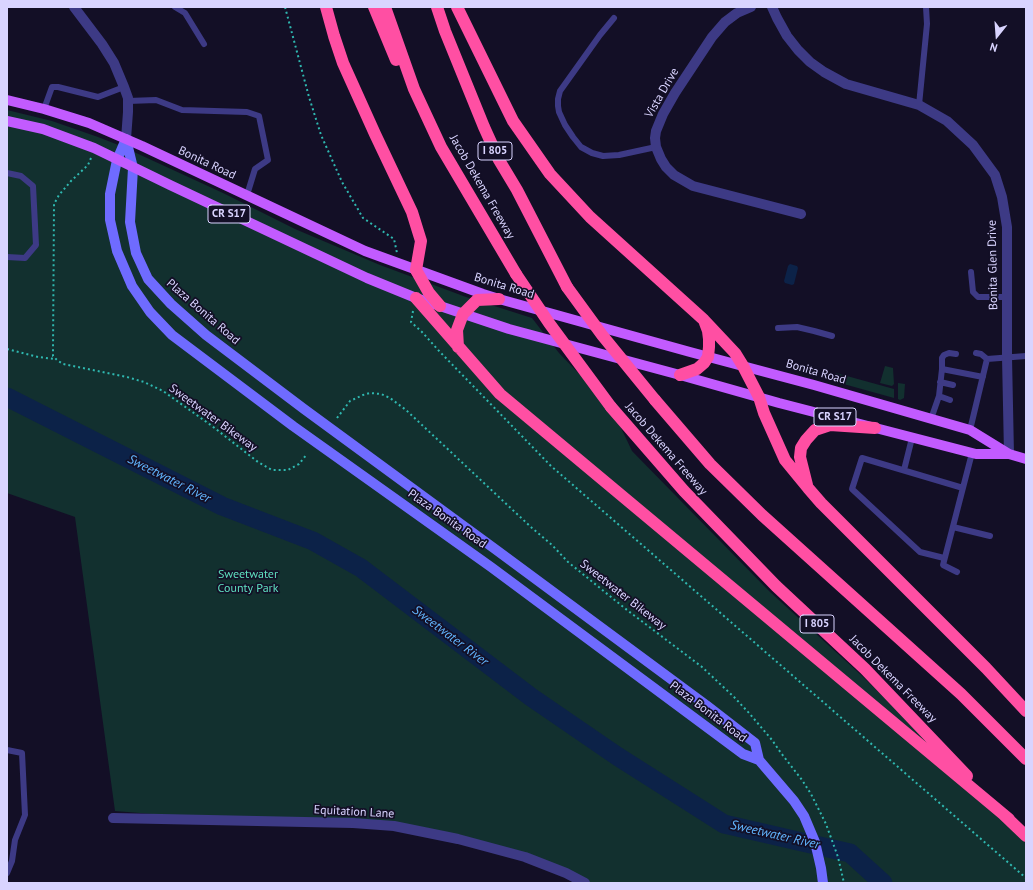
<!DOCTYPE html>
<style>
body{margin:0}
#map{position:relative;width:1033px;height:890px;overflow:hidden;background:#130f26;font-family:"PT Sans",sans-serif}
canvas{display:block}
.frame{position:absolute;inset:0;border:8px solid #d9d4ff;pointer-events:none}
.north{position:absolute;left:977px;top:16px;width:40px;height:40px;-webkit-text-stroke:3px #130f26;paint-order:stroke;rotate:197deg;font-size:11px;font-weight:700;line-height:16px;text-align:center;color:#d9d4ff}
.north::after{content:'';display:block;margin:auto;width:14px;height:18px;background:#d9d4ff;clip-path:polygon(50% 0,100% 100%,50% 72%,0 100%)}
</style>
<div id="map">
<canvas width="1033" height="890"></canvas>
<div class="frame"></div>
<div class="north">N</div>
</div>
<script>
const g = document.querySelector('canvas').getContext('2d');
g.lineJoin = 'round';
function fillPath(path, color) { g.fillStyle = color; g.fill(path, 'evenodd'); }
const shape = rows => new Path2D(rows.map(r => 'M' + r).join(''));
function strokePath(path, color, width, dash) { g.strokeStyle = color; g.lineWidth = width; g.lineCap = dash ? 'butt' : 'round'; g.setLineDash(dash || []); g.stroke(path); }
function drawText(font, color, halo, rows, align = 'center') {
  g.font = font + ' "PT Sans",sans-serif'; g.lineWidth = 3.5; g.setLineDash([]); g.textBaseline = 'middle'; g.strokeStyle = halo; g.fillStyle = color; for (const [text, x, y, turn = 0] of rows) {
    g.save(); g.translate(x, y); g.rotate((+turn || 0) * Math.PI / 180); g.textAlign = isNaN(turn) ? turn : align; if (halo) g.strokeText(text, 0, 0); g.fillText(text, 0, 0); g.restore();
  }
}
const green = shape([
 [7,110,52,121,98,137,121,146,223,193,295,229,380,265,466,297,532,318,559,353,611,407,632,451,769,591,860,674,1026,836,1026,883,585,883,570,875,418,827,165,815,115,811,75,517,7,493],
 [885,366,893,368,894,384,892,386,880,383],
 [836,373,894,389,894,398,840,383,834,379],
 [898,383,905,384,904,398,900,400,898,399]
]);
const water = shape([
 [790,264,797,266,798,268,794,284,792,285,785,283,784,281,788,266]
]);
const river = shape([
 [7,397,222,506,313,541,361,568,531,697,617,756,724,824,850,853,883,883]
]);
const path = shape([
 [285,7,309,97,321,135,342,182,363,218,394,239,397,253],
 [91,158,88,165,71,181,59,195,54,204,53,351,53,356,57,360,63,364,127,377,144,382,163,391,212,426,258,462,272,470,288,470,299,464,307,454],
 [413,311,411,322,422,332,440,352,551,466,1026,878],
 [7,349,38,357,55,359],
 [337,418,350,401,363,395,370,393,381,394,390,398,406,410,532,528,552,545,568,562,627,610,702,667,734,697,749,713,772,740,781,753,802,780,811,794,826,824,838,857,844,883]
]);
const service = shape([
 [175,7,185,13,204,44],
 [614,18,600,35,560,91,558,99,558,106,559,112,565,125,573,137,581,147,592,153,603,156,619,155,656,147],
 [128,101,156,100,182,110,247,112,259,116,268,160,255,169,247,195],
 [919,105,927,24,926,7],
 [44,109,52,87,58,87,98,97,124,87],
 [7,173,21,176,33,186,36,245,25,258,7,257],
 [971,272,973,292,978,297,1007,297],
 [778,328,797,327,814,331,832,336],
 [976,353,981,354,987,359],
 [942,369,942,358,944,355,949,353,956,354],
 [940,382,953,385],
 [939,396,950,400],
 [931,419,939,396,942,369,983,377],
 [970,430,987,359,1026,356],
 [904,470,912,438],
 [953,527,990,536],
 [944,558,920,552,852,489,862,458,963,488],
 [957,572,943,565,972,453],
 [7,750,22,753,25,815,15,840,12,861,7,873]
]);
const minor = shape([
 [74,7,102,44,114,63,124,87,128,98,128,112,126,139],
 [751,7,737,13,725,22,712,37,675,93,663,114,656,131,655,138,656,147,661,159,666,167,674,175,693,186,801,214],
 [772,7,777,18,787,36,798,50,810,62,824,72,846,84,919,105,947,121,973,145,995,175,1002,197,1007,227,1007,357,1009,454],
 [113,818,353,823,394,826,458,839,525,857,566,873,585,883]
]);
const secondary = shape([
 [126,139,133,168,130,222,136,253,148,279,171,304,206,335,304,409,495,549,706,705,755,743,759,760,794,801,804,816,815,842,821,868,823,883],
 [126,139,117,160,110,194,110,220,117,251,132,286,150,312,172,335,293,426,491,567,743,754,759,760]
]);
const primary = shape([
 [7,100,44,109,89,123,142,146,365,251,483,294,499,299,690,352,814,385,970,430,1009,454,1026,459],
 [7,121,43,129,94,148,170,185,367,278,416,298,509,329,680,375,779,403,976,454,1008,454]
]);
const motorway = shape([
 [326,7,334,36,343,63,375,134,412,212,421,241,416,270,429,293,440,306],
 [374,7,396,60],
 [385,7,414,89,441,147,516,274],
 [437,7,445,31,484,127,499,160,517,190,567,287],
 [457,7,513,121,550,174,590,217,704,320,735,353,743,366,759,397,764,413,785,460,808,488,821,503,986,668,1026,711],
 [416,298,500,394,1009,819],
 [458,347,457,330,463,314,477,300,499,299],
 [680,375,697,369,704,363,708,357,709,347,709,339,708,331,705,323],
 [655,400,710,464,762,515,961,694,1026,759],
 [611,407,684,491,776,586,865,669,967,776],
 [807,485,800,457,801,448,806,440,815,430,830,425,875,428],
 [1003,814,1026,836]
]);
const motorwayBridge = shape([
 [516,274,549,323,611,407],
 [567,287,602,335,655,400]
]);
const shields = [
 [495,151,34],
 [229,214,42],
 [835,417,42],
 [817,624,34]
];
const shieldNames = [
 ["I 805",495,151],
 ["CR S17",229,214],
 ["CR S17",835,417],
 ["I 805",817,624]
];
const streetNames = [
 ["Vista Drive",662,93,-60],
 ["Bonita Road",207,163,25],
 ["Jacob Dekema Freeway",482,187,60],
 ["Bonita Glen Drive",993,265,-91],
 ["Bonita Road",504,286,17],
 ["Plaza Bonita Road",203,312,41],
 ["Bonita Road",816,372,16],
 ["Sweetwater Bikeway",213,418,36],
 ["Jacob Dekema Freeway",666,449,49],
 ["Plaza Bonita Road",447,519,35],
 ["Sweetwater Bikeway",623,595,38],
 ["Jacob Dekema Freeway",893,679,45],
 ["Plaza Bonita Road",708,712,37],
 ["Equitation Lane",354,812,3]
];
const parkNames = [
 ["Sweetwater",248,575],
 ["County Park",248,589]
];
const waterNames = [
 ["Sweetwater River",169,479,27],
 ["Sweetwater River",450,636,37],
 ["Sweetwater River",775,835,13]
];
fillPath(green, '#12302f');
fillPath(water, '#0c2248');
strokePath(river, '#0c2248', 19);
strokePath(path, '#2fb8b0', 2, [2, 3]);
strokePath(service, '#3d3a85', 6);
strokePath(minor, '#3d3a85', 10);
strokePath(secondary, '#6f6bff', 10);
strokePath(primary, '#c25bff', 10);
strokePath(motorway, '#ff4fa3', 12);
strokePath(motorwayBridge, '#ff4fa3', 12);
for (const [x, y, w] of shields) { const box = new Path2D(); box.roundRect(x - w / 2, y - 9, w, 18, 3); g.fillStyle = '#130f26'; g.fill(box); strokePath(box, '#d9d4ff', 1); }
drawText('bold 11px', '#d9d4ff', null, shieldNames);
drawText('12px', '#d9d4ff', '#130f26', streetNames);
drawText('12px', '#5fe0c0', '#130f26', parkNames);
drawText('italic 13px', '#62b6ff', '#130f26', waterNames);
</script>
